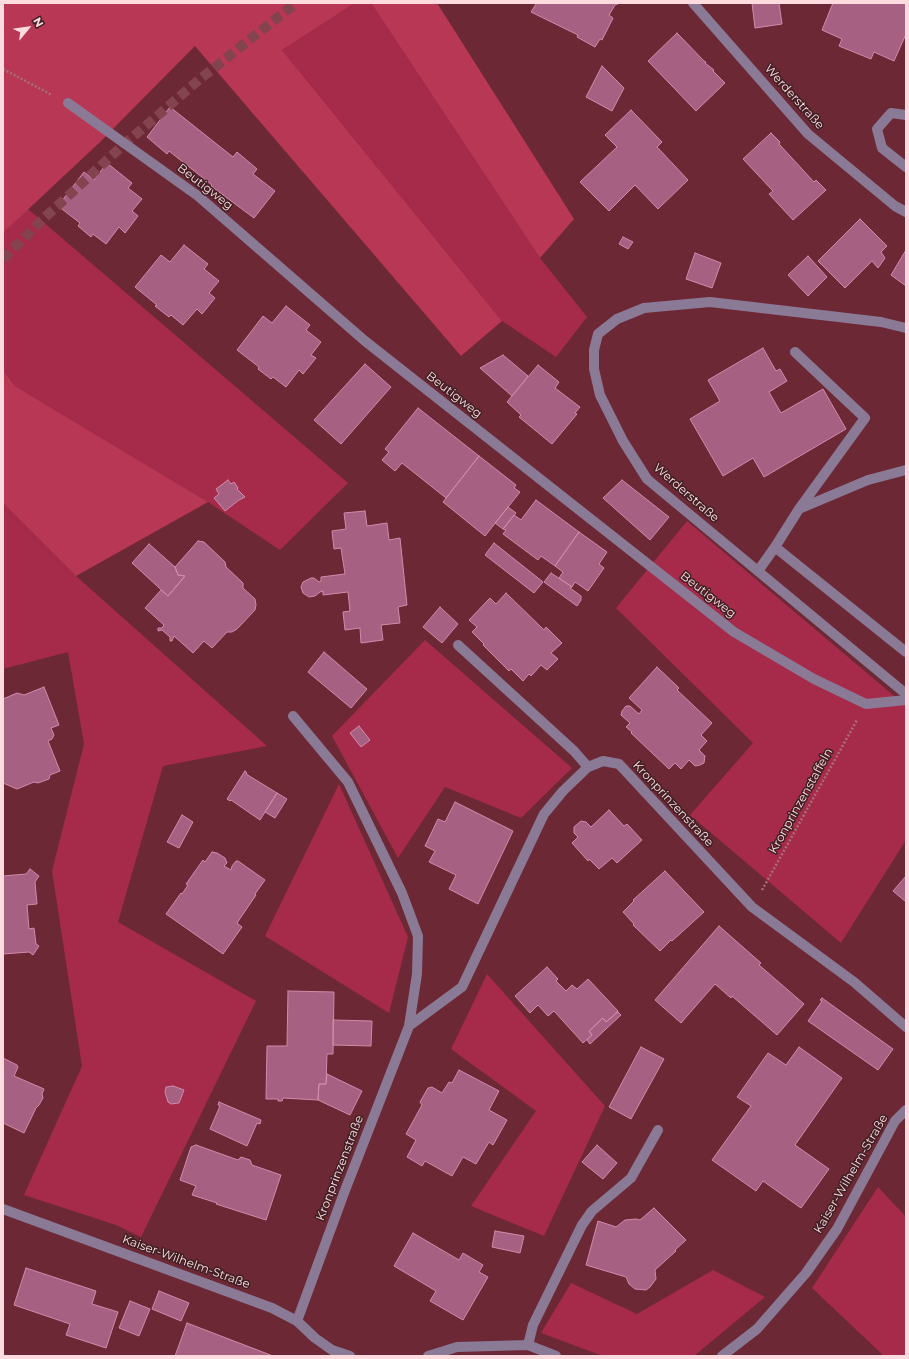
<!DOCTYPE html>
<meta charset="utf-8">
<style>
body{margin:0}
#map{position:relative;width:909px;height:1359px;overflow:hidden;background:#6d2836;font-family:Montserrat,sans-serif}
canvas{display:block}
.frame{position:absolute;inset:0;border:4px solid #fedbdf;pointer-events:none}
.north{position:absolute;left:8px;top:8px;width:40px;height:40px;-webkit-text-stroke:3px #3e1f23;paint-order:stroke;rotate:61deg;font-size:11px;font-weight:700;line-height:16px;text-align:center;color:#fedbdf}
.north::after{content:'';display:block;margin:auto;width:14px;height:18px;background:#fedbdf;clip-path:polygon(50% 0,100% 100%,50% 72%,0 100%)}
</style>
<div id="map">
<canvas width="909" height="1359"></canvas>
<div class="frame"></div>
<div class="north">N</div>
</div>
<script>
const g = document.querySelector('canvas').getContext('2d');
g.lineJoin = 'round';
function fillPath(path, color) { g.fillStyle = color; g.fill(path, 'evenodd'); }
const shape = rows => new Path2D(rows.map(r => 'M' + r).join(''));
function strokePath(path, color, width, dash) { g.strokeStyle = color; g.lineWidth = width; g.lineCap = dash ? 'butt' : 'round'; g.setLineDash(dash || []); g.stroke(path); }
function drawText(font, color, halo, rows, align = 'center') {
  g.font = font + ' Montserrat,sans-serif'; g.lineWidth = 3; g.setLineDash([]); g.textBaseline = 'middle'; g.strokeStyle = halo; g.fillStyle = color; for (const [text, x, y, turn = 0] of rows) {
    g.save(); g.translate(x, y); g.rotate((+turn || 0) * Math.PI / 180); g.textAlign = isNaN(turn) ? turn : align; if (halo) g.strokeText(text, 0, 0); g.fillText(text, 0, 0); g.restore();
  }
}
const green = shape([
 [355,3,371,3,540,258,587,317,556,357,502,321,282,50],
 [28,209,348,483,280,550,208,502,15,386,3,370,3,233],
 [3,503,76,576,267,746,163,766,118,922,256,1001,141,1237,116,1225,24,1195,82,1066,52,871,84,744,68,652,3,669],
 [687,521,906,706,906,840,841,943,690,815,753,743,616,608],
 [425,640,572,768,521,818,445,787,398,858,332,736],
 [339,784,408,937,389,1013,265,936],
 [487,974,605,1106,544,1236,471,1206,536,1111,451,1049],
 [878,1187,906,1217,906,1356,884,1356,812,1288],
 [713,1270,765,1297,694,1356,603,1356,541,1333,571,1283,637,1314]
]);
const forest = shape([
 [3,3,355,3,282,50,502,321,461,356,195,46,99,143,3,233],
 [371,3,437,3,574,219,540,258],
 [3,370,15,386,208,502,76,576,3,503]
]);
const building = shape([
 [535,3,620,3,615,5,609,15,613,18,602,40,600,39,595,47,577,37,578,35,531,12,536,4,535,3],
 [752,3,779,3,782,24,755,28,752,3],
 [833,3,903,3,906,4,906,34,894,61,874,52,871,59,839,46,842,39,822,30,833,3],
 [677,33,704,61,706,62,705,63,714,70,713,71,725,83,696,111,648,61,677,33],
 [602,66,624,88,612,111,586,97,602,66],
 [170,107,233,157,237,152,257,169,253,174,275,191,254,218,211,186,212,185,169,151,167,154,147,137,170,107],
 [631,110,662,142,657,147,688,180,658,209,635,185,609,211,580,182,617,147,605,135,631,110],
 [771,133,780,142,779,144,814,182,816,180,826,190,793,220,769,194,773,191,743,159,771,133],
 [107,163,132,183,128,188,142,199,132,211,138,216,125,233,119,227,106,244,93,234,91,237,78,226,80,223,58,206,84,172,94,180,107,163],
 [860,219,887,246,881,252,885,258,878,268,872,261,845,288,818,261,860,219],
 [623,237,633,242,628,249,619,244,623,237],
 [184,245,208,264,204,269,219,281,209,293,215,298,202,314,197,309,183,325,171,315,169,317,155,306,157,305,135,287,161,255,170,262,184,245],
 [906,250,906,286,891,275,906,250],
 [695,253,721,263,712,288,686,279,695,253],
 [808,256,827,277,808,296,788,275,808,256],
 [286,306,310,325,306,330,321,342,311,355,316,358,303,374,299,370,286,387,273,377,271,379,258,369,259,367,237,350,263,316,272,323,286,306],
 [763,348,776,371,780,369,787,381,769,392,781,413,823,389,846,429,764,477,753,458,723,476,690,419,720,401,708,380,763,348],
 [503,355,528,376,512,396,480,368,503,355],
 [365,364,391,387,341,444,314,420,365,364],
 [538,365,559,382,555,388,580,407,575,413,577,414,552,444,519,417,521,415,507,402,538,365],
 [418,408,479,456,446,498,402,463,395,471,382,460,389,452,385,449,418,408],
 [479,456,516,485,514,488,520,492,485,536,443,502,479,456],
 [228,480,231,484,234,482,238,488,237,489,245,497,239,500,225,511,214,498,219,494,216,489,228,480],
 [622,480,669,517,650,540,603,498,622,480],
 [536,500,579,532,555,566,541,556,538,560,503,534,506,530,503,529,514,515,521,520,536,500],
 [508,507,516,513,503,529,495,523,508,507],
 [365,511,367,526,387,523,389,540,400,538,407,605,398,607,400,623,381,625,383,640,361,643,360,628,345,630,343,612,350,611,348,592,323,595,323,591,320,592,315,596,309,597,303,593,301,587,303,582,311,578,314,578,319,582,321,581,321,577,345,574,341,548,334,549,332,531,346,529,344,513,365,511],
 [579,532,607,552,599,564,604,568,588,591,575,582,572,587,559,578,563,572,555,566,579,532],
 [198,541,204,542,225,562,226,567,243,583,243,588,255,599,256,605,255,610,237,629,232,632,227,632,212,648,204,641,193,653,174,636,172,641,170,641,170,637,162,630,158,631,158,628,162,628,164,625,145,608,161,590,168,596,185,576,178,575,175,567,198,541],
 [494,543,543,582,534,593,485,555,494,543],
 [149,544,175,567,178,575,185,576,168,596,132,563,149,544],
 [551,573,572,587,570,588,581,596,581,600,577,606,544,582,551,573],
 [506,593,544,630,546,627,562,643,551,653,558,659,547,670,541,665,531,676,529,674,523,681,511,669,509,671,483,645,484,644,472,632,477,627,469,620,490,598,496,604,506,593],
 [440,607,458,624,442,643,423,627,440,607],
 [324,652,367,689,351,708,308,672,324,652],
 [657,667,679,688,677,690,712,723,701,735,707,741,699,750,705,756,704,763,700,765,695,766,689,760,681,769,675,763,669,769,631,733,632,732,626,727,630,723,621,715,622,711,626,706,630,706,639,714,642,710,629,698,657,667],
 [44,687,59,725,51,728,54,735,52,739,48,741,60,771,50,775,49,779,38,783,34,782,17,789,3,783,3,699,17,693,24,695,44,687],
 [359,726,370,740,361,747,350,733,359,726],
 [245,771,247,773,246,774,277,793,260,820,231,800,230,801,227,799,245,771],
 [277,793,287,799,275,818,265,812,277,793],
 [455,802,513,831,478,904,449,889,456,875,429,862,435,851,425,846,438,819,445,822,455,802],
 [609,810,624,826,627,824,642,840,617,863,612,858,599,869,589,859,588,861,572,843,578,837,574,833,574,827,581,821,586,822,591,827,609,810],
 [182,815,193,822,179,848,167,842,182,815],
 [212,852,217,853,225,858,227,863,224,866,231,870,232,866,236,861,238,861,265,880,255,894,256,895,237,923,242,927,223,954,166,914,181,893,182,894,188,885,186,884,203,860,205,862,212,852],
 [30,869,39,876,35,882,37,904,27,905,29,929,34,928,36,944,39,946,33,955,29,952,3,954,3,876,26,874,30,869],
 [665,871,704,912,672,941,671,940,660,951,633,925,634,924,623,912,634,901,633,900,665,871],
 [906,876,906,902,893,891,906,876],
 [719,926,761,963,759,965,804,1004,777,1035,732,996,731,998,715,984,681,1023,655,1000,719,926],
 [547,967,558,979,556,981,566,991,572,985,577,989,588,979,618,1011,606,1022,603,1018,589,1031,592,1035,583,1043,554,1011,548,1016,538,1005,530,1013,515,996,547,967],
 [288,991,334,992,333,1054,327,1054,326,1084,319,1084,318,1100,283,1098,282,1101,278,1101,278,1099,266,1099,267,1046,287,1046,288,991],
 [822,998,893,1049,878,1070,808,1021,822,1001,820,1000,822,998],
 [618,1012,621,1015,590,1044,587,1040,592,1035,589,1031,603,1018,606,1022,618,1012],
 [333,1020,372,1021,371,1046,333,1045,333,1020],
 [641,1047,664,1059,631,1119,609,1107,641,1047],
 [799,1047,842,1078,795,1145,829,1169,801,1208,763,1181,756,1191,712,1160,751,1106,737,1097,768,1053,786,1065,799,1047],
 [3,1058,17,1065,18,1067,14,1076,44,1089,42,1094,43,1098,39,1105,36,1108,24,1133,3,1123,3,1058],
 [459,1070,499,1091,489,1110,507,1120,493,1145,489,1142,476,1164,463,1157,452,1176,425,1161,422,1166,407,1157,416,1140,406,1134,422,1105,420,1102,428,1088,432,1087,442,1093,449,1082,452,1083,459,1070],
 [327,1074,362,1091,350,1115,318,1100,319,1084,326,1084,327,1074],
 [173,1086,184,1090,179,1103,171,1104,168,1102,165,1092,166,1087,173,1086],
 [219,1102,261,1120,260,1124,257,1123,247,1146,210,1129,220,1106,218,1105,219,1102],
 [196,1145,238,1160,241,1157,250,1160,252,1165,281,1175,266,1220,216,1204,217,1203,192,1195,196,1186,180,1180,191,1147,196,1145],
 [597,1145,617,1163,603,1179,582,1162,597,1145],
 [654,1208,686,1240,675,1250,676,1251,655,1270,656,1279,650,1287,646,1290,635,1289,629,1284,626,1277,586,1265,598,1221,616,1227,625,1220,636,1219,640,1220,654,1208],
 [495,1231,524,1236,520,1253,492,1247,495,1231],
 [413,1233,459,1260,463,1253,483,1265,479,1272,488,1277,463,1320,430,1301,436,1291,394,1266,413,1233],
 [26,1268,96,1291,92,1304,118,1312,106,1348,66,1335,70,1324,14,1305,26,1268],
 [159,1291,189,1303,181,1321,152,1309,159,1291],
 [130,1301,150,1309,139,1336,119,1328,130,1301],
 [187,1323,273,1356,175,1356,187,1323]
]);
const majorTunnel = shape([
 [3,259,42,220,120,148,200,79,296,3]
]);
const path = shape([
 [3,69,52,95],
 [762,890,857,720]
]);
const minor = shape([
 [693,3,808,134,895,206,906,212],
 [68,103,198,196,365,341,734,632,814,679,866,704,906,700],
 [906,115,891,113,877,129,882,148,906,167],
 [906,328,881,322,710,302,644,308,617,319,598,334,594,350,594,369,600,395,623,441,647,479,906,694],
 [795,352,865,418,799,509],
 [775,547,799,509,868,480,906,470],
 [758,571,775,547,906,652],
 [458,645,574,751,588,767],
 [293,716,348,782,402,893,418,936,417,974,409,1026],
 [3,1209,272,1308,297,1321,315,1338,332,1350,350,1356],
 [297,1321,344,1193,409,1026,462,987,544,814,563,791,588,767,603,761,619,764,752,907,854,982,906,1027],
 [528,1345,533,1325,582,1225,592,1211,631,1178,658,1130],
 [428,1356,457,1347,528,1345,556,1356],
 [722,1356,757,1329,806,1273,837,1229,895,1121,906,1110]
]);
const streetNames = [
 ["Werderstraße",794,97,48],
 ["Beutigweg",205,187,38],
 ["Beutigweg",454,395,38],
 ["Werderstraße",686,493,41],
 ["Beutigweg",708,595,38],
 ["Kronprinzenstaffeln",801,801,-61],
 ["Kronprinzenstraße",673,804,47],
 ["Kronprinzenstraße",340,1168,-69],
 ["Kaiser-Wilhelm-Straße",851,1174,-60],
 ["Kaiser-Wilhelm-Straße",186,1262,20]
];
fillPath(green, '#a62a4a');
fillPath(forest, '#b83755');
fillPath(building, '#a66182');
strokePath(building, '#d38aab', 1);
strokePath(majorTunnel, '#83434f', 10, [10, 5]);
strokePath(path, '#a76f79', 2.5, [2, 2]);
strokePath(minor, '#8a7a96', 10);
drawText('12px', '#fedbdf', '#3e1f23', streetNames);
</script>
